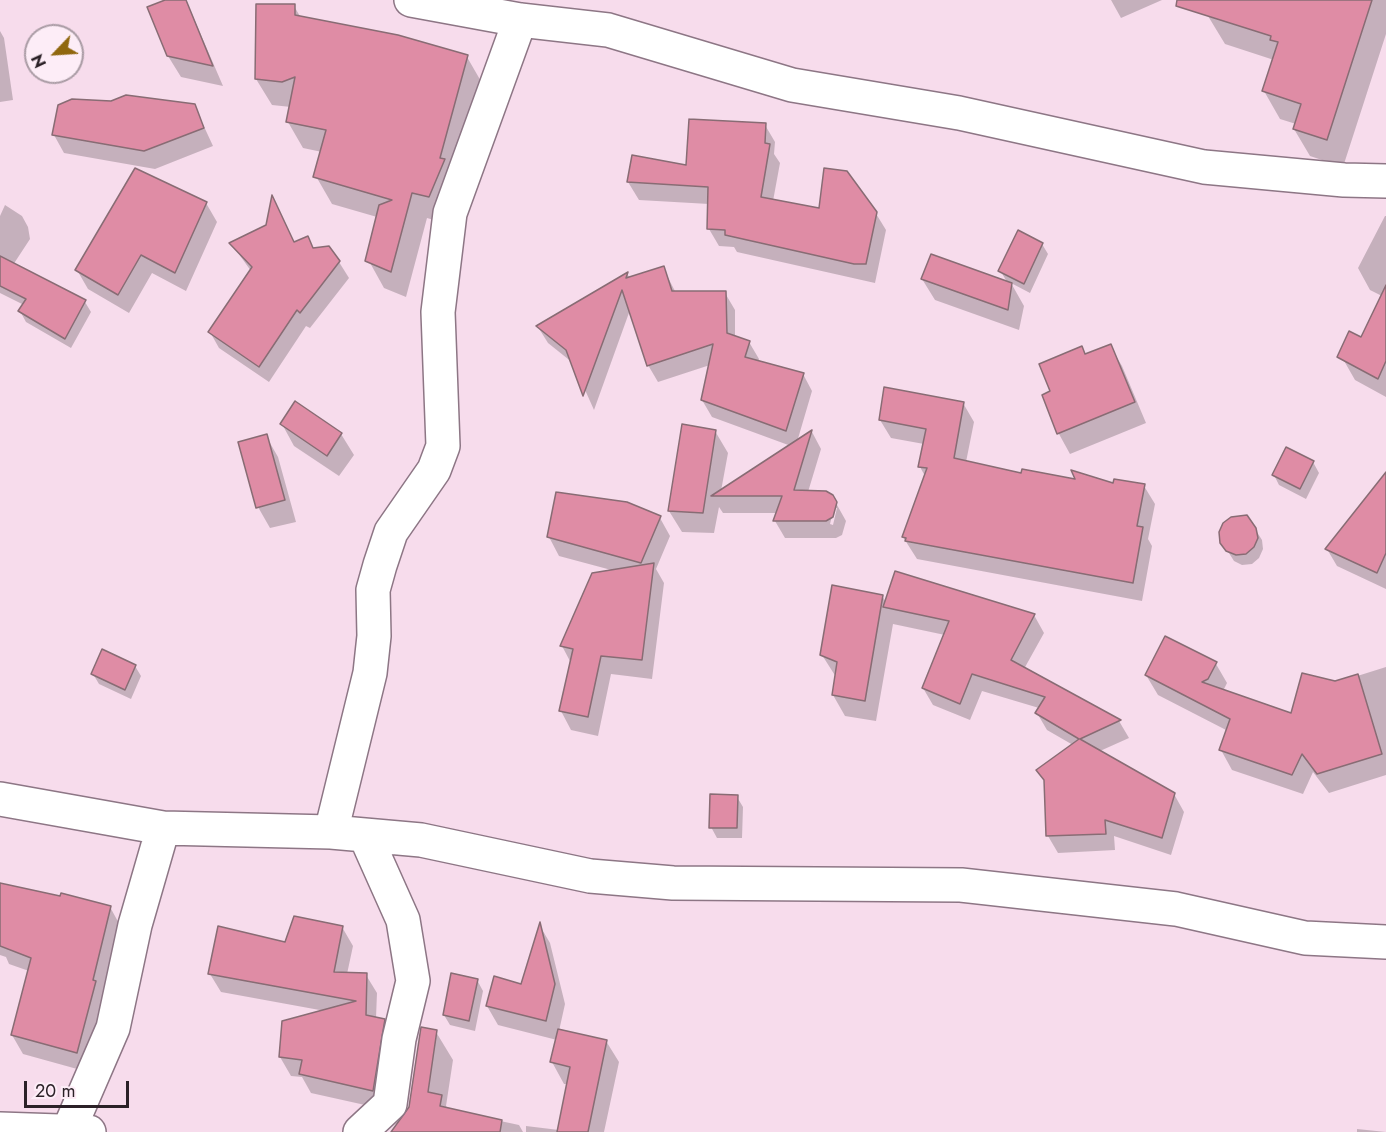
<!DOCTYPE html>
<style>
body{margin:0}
#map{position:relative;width:1386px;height:1132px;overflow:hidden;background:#f7dcec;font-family:Jost,sans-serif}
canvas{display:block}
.north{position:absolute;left:24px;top:24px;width:60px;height:60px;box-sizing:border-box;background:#fdedf7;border:2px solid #a99ba4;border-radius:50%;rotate:245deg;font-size:16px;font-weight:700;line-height:24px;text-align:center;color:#2b2127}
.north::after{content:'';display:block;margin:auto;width:21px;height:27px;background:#90670e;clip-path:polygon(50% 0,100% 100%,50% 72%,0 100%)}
.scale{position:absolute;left:24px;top:1081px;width:105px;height:27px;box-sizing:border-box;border:3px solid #2b2127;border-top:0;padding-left:8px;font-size:18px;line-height:21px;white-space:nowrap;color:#2b2127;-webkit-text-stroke:4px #fdedf7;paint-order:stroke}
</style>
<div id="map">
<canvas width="1386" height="1132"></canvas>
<div class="north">N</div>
<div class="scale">20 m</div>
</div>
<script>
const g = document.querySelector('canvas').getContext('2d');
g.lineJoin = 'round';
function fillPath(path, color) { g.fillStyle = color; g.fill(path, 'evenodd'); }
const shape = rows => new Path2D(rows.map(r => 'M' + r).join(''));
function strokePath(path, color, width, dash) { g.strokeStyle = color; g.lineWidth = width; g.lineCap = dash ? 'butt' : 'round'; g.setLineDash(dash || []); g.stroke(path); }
const shadow = shape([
 [169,0,186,0,223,86,181,77,168,56],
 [1111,0,1162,0,1121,18],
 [1213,0,1386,0,1386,34,1343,167,1310,156,1294,129,1296,124,1280,119,1264,91,1274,60,1225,44,1208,16],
 [294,6,301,18,467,57,482,83,444,223,427,218,406,297,384,288,369,261,377,217,332,204,317,178,322,152,303,148,288,122,291,107,272,105,256,79],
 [0,31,4,38,13,100,0,102],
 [194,105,213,146,155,169,64,153,54,135],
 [765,125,775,142,774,154,780,163,773,201,821,209,875,212,886,230,875,283,737,252,734,247,719,246,709,229,709,204,639,200,628,182,633,157,688,167],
 [206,203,217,222,186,291,152,273,129,313,88,289,77,270],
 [5,205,22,216,28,227,30,239,13,265,85,302,91,312,71,348,26,322,20,311,24,305,0,293,0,216],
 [1385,216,1386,216,1386,397,1355,380,1343,359,1362,338,1382,296,1370,290,1358,268],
 [267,226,295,243,339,262,349,278,310,328,306,326,269,382,219,348,210,332,251,271,231,243],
 [1042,244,1048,254,1030,293,1011,283,1024,306,1019,330,935,300,922,279,1007,282,1000,270],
 [663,268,676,293,725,293,735,310,735,338,749,342,759,359,758,362,803,374,812,391,797,442,812,432,821,449,808,492,832,496,846,521,842,535,836,538,785,538,775,521,778,513,723,513,719,507,714,533,682,532,669,511,684,426,715,431,728,453,721,491,791,446,712,417,702,400,710,365,658,382,648,365,630,310,594,410,573,363,548,343,538,327,627,274,630,278],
 [834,508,837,508,833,525,830,524],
 [1110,346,1122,366,1146,423,1070,454,1059,434,1044,395,1052,392,1086,356],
 [295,403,341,434,354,455,339,476,294,446,282,424],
 [963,403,974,422,966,462,1022,475,1144,486,1155,504,1148,539,1152,546,1142,601,917,559,903,537,925,476,920,467,924,444,891,438,880,420],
 [266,436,278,457,296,522,270,528,258,507],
 [1313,462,1319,473,1306,499,1279,485,1274,475],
 [1386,475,1386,589,1337,566,1327,549],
 [660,518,670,536,656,569,664,583,652,679,611,674,598,736,571,730,561,711,571,663,562,646,615,571,559,556,549,537],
 [1255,529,1262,540,1263,549,1259,558,1252,564,1242,565,1234,561,1222,542],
 [882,596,886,602,1034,615,1044,633,1024,669,1119,721,1129,738,1100,751,1174,794,1184,812,1171,855,1114,836,1115,850,1058,853,1048,836,1045,783,1038,770,1073,745,1047,730,1037,713,1039,708,982,691,970,720,933,705,923,688,945,635,893,624,876,721,845,716,833,695,836,677,822,655],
 [1216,664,1227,683,1223,691,1292,715,1335,683,1386,667,1386,775,1329,793,1313,772,1303,794,1232,770,1221,750,1228,731,1158,695,1146,675],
 [135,666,141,676,131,699,99,684,93,674],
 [737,797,743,807,742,838,717,838,711,827],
 [0,887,110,907,121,927,88,1072,23,1054,12,1035,29,971,9,964,6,957,0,955],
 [540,926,550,943,565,1004,559,1031,606,1041,619,1062,604,1132,526,1132,526,1126,559,1130,568,1084,564,1084,552,1062,557,1040,498,1025,487,1006,522,985],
 [342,927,353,946,347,974,366,975,377,993,376,1018,384,1020,394,1039,383,1109,311,1093,302,1077,291,1076,280,1057,325,1011,221,992,210,974,286,944],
 [477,980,483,991,475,1031,450,1025,444,1015],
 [436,1032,453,1060,446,1106,449,1110,519,1125,523,1132,393,1132,410,1107],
 [1357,1129,1386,1132,1357,1132]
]);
const building = shape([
 [165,0,186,0,213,66,167,56,147,7,165,0],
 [1177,0,1372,0,1327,140,1293,129,1301,104,1262,91,1278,42,1270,40,1271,36,1176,6,1177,0],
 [256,4,295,4,295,15,398,35,468,55,440,158,445,159,429,197,412,193,391,272,365,261,379,205,392,200,313,177,326,130,286,122,295,77,282,82,255,79,256,4],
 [126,95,195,104,204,128,144,151,52,135,58,105,72,99,111,101,126,95],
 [689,119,766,123,765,143,770,144,761,197,819,208,824,168,847,171,877,212,866,264,854,264,725,235,725,230,707,229,708,187,627,182,632,155,686,165,689,119],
 [135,168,207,202,175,273,141,255,118,295,75,270,135,168],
 [272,195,294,242,308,236,313,248,329,246,340,261,300,313,297,310,259,367,208,332,252,267,229,243,266,225,272,195],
 [1018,230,1043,243,1024,284,998,271,1018,230],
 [931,254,1012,283,1008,310,921,279,931,254],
 [0,256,86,300,65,339,18,311,26,299,0,286,0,256],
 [664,266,672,291,726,291,727,333,750,341,745,357,804,373,786,431,701,400,713,344,647,366,622,290,583,396,566,350,536,326,628,272,626,278,664,266],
 [1386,285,1386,361,1378,379,1337,357,1349,331,1361,337,1386,285],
 [1111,344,1135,402,1057,434,1042,395,1050,391,1039,364,1082,346,1085,354,1111,344],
 [884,387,964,402,954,458,1021,473,1022,469,1075,479,1071,470,1113,483,1114,479,1145,484,1137,526,1143,527,1133,583,905,541,906,538,902,537,927,468,918,467,926,429,879,420,884,387],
 [295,401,342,433,327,456,280,424,295,401],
 [682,424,716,430,703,513,668,511,682,424],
 [812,430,794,490,826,491,833,495,837,502,833,517,826,521,773,521,782,496,711,496,812,430],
 [267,434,285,500,256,508,238,442,267,434],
 [1286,447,1314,461,1300,489,1272,475,1286,447],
 [1386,472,1386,553,1377,573,1325,549,1386,472],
 [556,492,627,502,661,516,641,563,547,537,556,492],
 [1247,515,1256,528,1258,538,1254,547,1246,554,1236,555,1226,551,1220,543,1219,532,1223,523,1231,517,1247,515],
 [654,563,642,660,601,656,588,717,559,711,573,649,560,646,592,573,654,563],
 [895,571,1035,614,1011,660,1121,720,1080,739,1175,793,1162,838,1105,820,1106,834,1046,836,1044,780,1036,770,1079,739,1035,713,1045,697,972,674,960,704,922,688,949,621,883,607,895,571],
 [832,585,883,595,865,701,832,695,837,662,820,655,832,585],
 [1165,636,1217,662,1208,679,1202,682,1291,713,1302,673,1335,681,1358,674,1382,754,1317,774,1302,754,1292,775,1219,750,1230,719,1145,675,1165,636],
 [102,649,136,665,125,690,91,674,102,649],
 [710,794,738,795,737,828,709,828,710,794],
 [0,883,60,896,61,893,111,906,93,980,96,981,77,1053,11,1035,31,958,0,946,0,883],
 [294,916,343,926,334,972,367,973,366,1015,385,1019,373,1091,299,1074,302,1060,279,1057,282,1021,356,1001,208,974,218,926,285,942,294,916],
 [540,922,555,984,546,1021,486,1006,494,976,521,984,540,922],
 [451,973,478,979,469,1021,443,1015,451,973],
 [421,1027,437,1030,428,1092,442,1095,440,1106,502,1120,500,1132,391,1132,409,1107,421,1027],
 [558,1029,607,1040,588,1132,557,1132,570,1067,550,1062,558,1029]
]);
const minor = shape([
 [411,0,520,20,608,30,792,85,959,113,1204,167,1344,180,1386,181],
 [0,799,163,828,331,832,421,840,590,876,673,883,961,885,1176,909,1305,938,1386,942],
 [331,832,370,673,374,636,373,590,380,565,391,532,434,470,443,446,438,312,450,213,520,20],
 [0,1129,89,1132],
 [68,1132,113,1028,135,925,163,828],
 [360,1132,390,1104,399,1039,413,981,403,920,365,835]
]);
fillPath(shadow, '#0003');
fillPath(building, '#df8ca5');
strokePath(building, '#886c74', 1.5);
strokePath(minor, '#8d7685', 36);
strokePath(minor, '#fff', 33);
</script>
